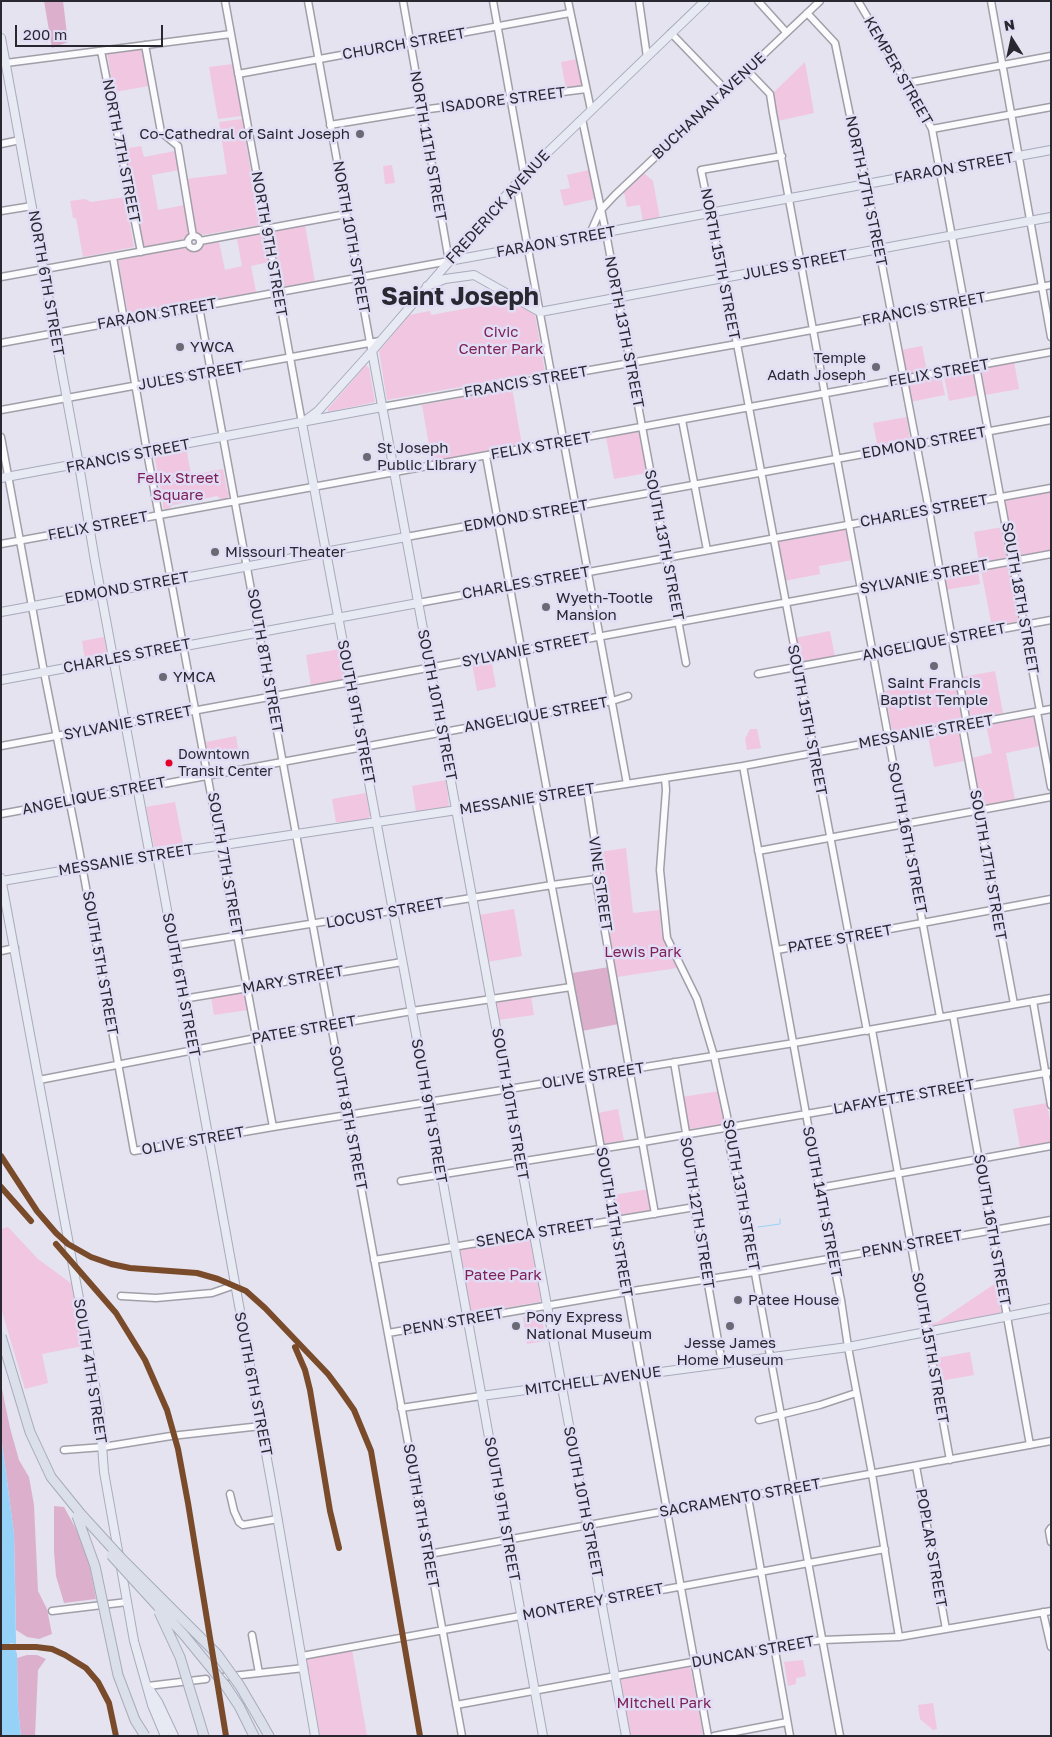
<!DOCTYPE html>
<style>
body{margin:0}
#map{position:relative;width:1052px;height:1737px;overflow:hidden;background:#e4e3ef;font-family:"Golos Text",sans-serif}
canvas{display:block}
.frame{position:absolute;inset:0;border:2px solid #292831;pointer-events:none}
.north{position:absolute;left:987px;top:15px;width:50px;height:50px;-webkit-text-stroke:4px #e0ddf5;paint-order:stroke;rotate:350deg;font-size:14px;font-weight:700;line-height:20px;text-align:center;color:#292831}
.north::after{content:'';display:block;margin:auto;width:18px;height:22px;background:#292831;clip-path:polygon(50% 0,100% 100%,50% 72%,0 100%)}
.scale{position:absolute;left:15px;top:25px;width:148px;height:22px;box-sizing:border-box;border:2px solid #292831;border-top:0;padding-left:6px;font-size:15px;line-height:18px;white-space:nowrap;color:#292831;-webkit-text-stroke:4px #e0ddf5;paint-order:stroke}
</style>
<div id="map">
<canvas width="1052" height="1737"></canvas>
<div class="frame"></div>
<div class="north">N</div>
<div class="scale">200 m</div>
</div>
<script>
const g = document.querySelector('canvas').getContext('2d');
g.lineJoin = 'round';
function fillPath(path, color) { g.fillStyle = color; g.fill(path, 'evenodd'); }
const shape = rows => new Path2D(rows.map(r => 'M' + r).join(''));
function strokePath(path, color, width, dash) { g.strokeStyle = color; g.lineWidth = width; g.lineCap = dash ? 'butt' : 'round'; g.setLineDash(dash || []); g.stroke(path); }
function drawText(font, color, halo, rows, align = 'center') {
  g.font = font + ' "Golos Text",sans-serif'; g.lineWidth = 5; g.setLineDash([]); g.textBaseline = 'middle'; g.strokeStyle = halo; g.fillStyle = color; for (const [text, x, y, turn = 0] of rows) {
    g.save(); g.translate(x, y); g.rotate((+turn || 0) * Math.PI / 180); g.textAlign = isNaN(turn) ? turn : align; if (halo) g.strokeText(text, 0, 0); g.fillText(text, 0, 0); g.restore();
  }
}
const green = shape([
 [140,48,143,51,149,86,114,92,107,53],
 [577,59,582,85,581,87,566,89,561,62],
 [805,62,814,113,778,121,773,93],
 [233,64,242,116,218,119,209,67],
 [242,119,260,225,202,235,196,232,195,228,186,179,227,174,219,122],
 [141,146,144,157,175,151,179,170,152,175,158,210,185,205,189,231,187,236,183,239,145,247,142,244,124,149],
 [392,165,395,183,385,184,383,166],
 [589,170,594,199,564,206,560,190,570,188,567,175],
 [644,173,653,181,660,219,643,222,640,205,627,207,624,192],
 [125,197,134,247,83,257,76,218,73,218,70,201,85,199,91,202],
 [305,225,315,282,282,287,281,286,272,232],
 [261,234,264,236,269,262,251,266,256,292,128,314,118,259,182,248,197,250,206,244,219,242,225,270,242,266,237,239],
 [507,298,535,315,545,372,387,400,379,351,409,315,430,311,431,315,485,305,485,302],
 [922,346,927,372,907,375,901,350],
 [1014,362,1019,389,985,395,982,369],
 [366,365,369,368,375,402,328,412,328,409],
 [972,370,975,373,979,395,949,401,944,376],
 [941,376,945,395,910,402,908,382],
 [512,388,522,445,432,462,422,405],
 [907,417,910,441,878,448,873,423],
 [637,432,640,435,647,473,614,479,606,437],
 [186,447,191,475,223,469,227,490,230,494,227,499,221,499,217,496,173,505,167,510,163,508,163,501,154,454],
 [1051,490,1051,550,1017,556,1015,555,1005,499],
 [1003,527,1008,557,979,563,974,532],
 [846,528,847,529,853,560,819,566,820,574,784,581,777,541],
 [1008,565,1011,568,1020,621,992,627,981,570],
 [978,570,980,584,945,590,944,577],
 [830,631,835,657,800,662,795,638],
 [104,637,107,655,85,659,82,641],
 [340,649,344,679,311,686,306,655],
 [491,659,496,687,477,691,472,663],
 [995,671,1003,713,970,717,962,677],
 [955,678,962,718,961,720,895,732,892,731,885,691],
 [1032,716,1035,719,1040,746,1006,753,1015,800,983,806,981,805,972,758,992,753,986,725],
 [750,729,757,729,761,748,747,750,745,739],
 [957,730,959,733,964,761,934,767,928,736],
 [236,736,238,749,208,754,206,742],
 [446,780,449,805,448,807,416,812,412,786],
 [366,793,370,815,368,819,349,822,336,822,332,799],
 [175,802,183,843,154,847,146,807],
 [626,848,633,913,660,910,661,929,665,944,677,968,617,977,600,885,602,871,600,852],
 [514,909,522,956,487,962,479,915],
 [243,991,245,994,247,1010,214,1015,211,996],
 [531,996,534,1015,498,1020,496,1004,497,1002],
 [719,1091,725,1124,689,1129,682,1097],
 [1047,1103,1051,1126,1051,1142,1020,1147,1013,1109],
 [618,1109,624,1141,606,1144,603,1141,598,1113],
 [649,1189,651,1211,618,1215,613,1195],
 [8,1227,38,1259,72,1284,83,1346,42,1354,48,1383,25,1389,1,1308,1,1229],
 [526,1238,530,1240,541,1300,539,1302,473,1313,469,1311,458,1250,460,1248],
 [996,1283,1001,1312,999,1315,934,1326,929,1324,938,1322],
 [541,1313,546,1341,527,1344,523,1317],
 [970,1352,974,1375,940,1381,936,1358],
 [352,1650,367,1736,320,1736,306,1662,307,1659],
 [803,1660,806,1676,796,1678,796,1684,788,1686,784,1662],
 [690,1666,703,1734,694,1736,630,1736,620,1679],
 [933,1703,937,1729,933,1730,920,1719,918,1705]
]);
const forest = shape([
 [44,1,63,1,68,42,52,48],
 [609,967,619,1024,582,1031,572,973],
 [1,1384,10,1428,19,1460,29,1477,34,1505,38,1591,47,1609,52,1634,39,1639,27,1637,16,1630,14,1534,1,1436],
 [54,1506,64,1507,81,1538,89,1563,96,1599,64,1603,56,1576,54,1552],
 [27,1655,37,1655,46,1659,38,1670,35,1736,21,1736,18,1709,17,1658]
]);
const water = shape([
 [1,1436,14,1534,16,1642,16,1644,10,1643,10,1650,15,1649,17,1654,18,1709,21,1736,1,1736]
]);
const stream = shape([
 [758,1227,780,1224,780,1219]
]);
const minor = shape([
 [225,1,302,423],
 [308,1,371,348],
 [493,1,524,174],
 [568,1,591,110],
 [639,1,647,57],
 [758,1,786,32],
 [858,1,916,99,932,129,1040,711],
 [991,1,1051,337],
 [807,13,835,43,855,140,859,145,929,510,967,724],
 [671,33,726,90],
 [145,45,161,132,178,146,193,236],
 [101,51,141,252],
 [6,63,231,34],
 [747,70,770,94,773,113,940,1017],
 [238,74,570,13],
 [907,83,1051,56],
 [582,119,606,233,686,663],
 [330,125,421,110,586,89],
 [932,129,1051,107],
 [1,144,20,140],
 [782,156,701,170,737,344,867,1031],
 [516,184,627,784],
 [1,211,32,206],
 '188 242a6 6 0 1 1 12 0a6 6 0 1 1-12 0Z',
 [589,236,600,211,615,195,820,1],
 [200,241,346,214],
 [113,257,147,452,273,1127],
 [1,277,188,243],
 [199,307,462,1736],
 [1,343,449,261,403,1],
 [382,407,737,344,1051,285],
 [1,410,380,341],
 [682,420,707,550],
 [1,437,44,672,79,849,134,1151,273,1127,794,1043,1051,998],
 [486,456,548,796],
 [406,537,1051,420],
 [1,544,1051,352],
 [418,603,1051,488],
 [758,674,1051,620],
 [1037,712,1051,787],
 [962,725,1014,1004],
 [1,746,1051,554],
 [743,766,826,1224,841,1300,848,1347,872,1474,899,1637],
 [665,778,666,790,660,870,667,938,697,999,714,1056,727,1116,730,1148,747,1230,840,1736],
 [587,790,598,862,596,881,655,1214],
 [535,798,588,1077,708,1736],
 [457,810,743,766,1051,709],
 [1,814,612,701,628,696],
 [758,851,1051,797],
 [173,946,552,885,596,879],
 [777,950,1051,899],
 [1,951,15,948],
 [183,999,402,962],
 [1033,1001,1051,1105],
 [953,1015,1030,1445],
 [872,1030,950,1460],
 [674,1062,695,1186,696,1203,695,1211,722,1363],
 [39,1080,256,1038,412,1011,571,987],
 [401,1181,643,1142,1051,1072],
 [819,1188,1051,1146],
 [374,1260,695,1207],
 [121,1296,156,1298,212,1293,235,1285],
 [388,1333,626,1292,754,1272,1051,1220],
 [401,1408,481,1396],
 [759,1420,820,1405,856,1393],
 [64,1450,103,1447,171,1436,261,1426],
 [916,1466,946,1629],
 [230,1494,234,1511,239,1522,243,1525,278,1519],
 [748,1497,790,1736],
 [1051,1528,1049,1531,1051,1542],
 [429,1554,1051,1441],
 [52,1611,127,1602],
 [1043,1612,1051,1647],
 [252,1635,259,1673],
 [302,1656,885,1549],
 [223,1677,304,1668],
 [148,1686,206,1679],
 [456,1705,791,1644,823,1640,899,1637,1051,1611],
 [714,1736,787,1722]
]);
const major = shape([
 [1,38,79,465,95,561,150,856],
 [449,261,1051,150],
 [427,286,445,279,474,275,540,312,1051,217],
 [372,351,626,1736],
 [302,423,421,1061,543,1736],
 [302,423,318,411,372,351,522,177,705,1],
 [1,478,382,407],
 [1,612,406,537],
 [1,680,418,603],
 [157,855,273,1492,315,1736],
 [1,878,99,1406,104,1472,134,1641,152,1705,165,1736],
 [2,881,150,856,457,810],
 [481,1396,848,1347,1051,1308],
 [150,1690,158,1702,174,1736]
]);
const highway = shape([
 [260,1720,269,1736],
 [250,1728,254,1736]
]);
const highwayBridge = shape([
 [1,1336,30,1432,51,1477,81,1514,122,1559,217,1654,240,1686,260,1720],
 [77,1516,95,1566,118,1675,135,1720,145,1736],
 [111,1555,184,1635,225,1685,239,1706,250,1728],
 [159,1612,180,1657,204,1736]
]);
const rail1 = shape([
 [1,1156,37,1211,56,1233,68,1244,91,1257,111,1264,130,1268,197,1273,218,1279,246,1291,265,1308,328,1374,340,1390,354,1410,371,1451,420,1736],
 [1,1187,31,1221],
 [56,1244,116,1313,145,1360,167,1410,178,1449,188,1503,226,1736],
 [295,1347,305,1370,310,1390,330,1511,339,1548],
 [1,1647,36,1647,52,1649,65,1655,86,1668,98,1682,109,1703,116,1736]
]);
const markers = [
 [360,134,5,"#6a6974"],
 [180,347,5,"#6a6974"],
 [876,367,5,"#6a6974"],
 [367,457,5,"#6a6974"],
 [215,552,5,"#6a6974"],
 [546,607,5,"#6a6974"],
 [934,666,5,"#6a6974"],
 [163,677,5,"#6a6974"],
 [169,763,4.5,"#e4002b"],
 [738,1300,5,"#6a6974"],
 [516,1326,5,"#6a6974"],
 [730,1326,5,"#6a6974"]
];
const busNames = [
 ["Downtown",178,755],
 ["Transit Center",178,772]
];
const streetNames = [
 ["CHURCH STREET",404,44,-10],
 ["KEMPER STREET",898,71,60],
 ["ISADORE STREET",503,100,-7],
 ["BUCHANAN AVENUE",709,106,-43],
 ["NORTH 11TH STREET",428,146,80],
 ["NORTH 7TH STREET",121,151,79],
 ["FARAON STREET",954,168,-10],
 ["NORTH 17TH STREET",866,191,78],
 ["FREDERICK AVENUE",498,207,-48],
 ["NORTH 10TH STREET",351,237,80],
 ["FARAON STREET",556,242,-10],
 ["NORTH 9TH STREET",269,244,80],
 ["NORTH 15TH STREET",720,264,79],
 ["JULES STREET",795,265,-11],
 ["NORTH 6TH STREET",46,283,80],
 ["FRANCIS STREET",924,309,-11],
 ["FARAON STREET",157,314,-10],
 ["NORTH 13TH STREET",624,332,79],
 ["FELIX STREET",939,373,-10],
 ["JULES STREET",191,376,-10],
 ["FRANCIS STREET",526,382,-10],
 ["EDMOND STREET",924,443,-10],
 ["FELIX STREET",541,446,-10],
 ["FRANCIS STREET",128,456,-11],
 ["CHARLES STREET",924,511,-10],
 ["EDMOND STREET",526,516,-10],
 ["FELIX STREET",98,526,-11],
 ["SOUTH 13TH STREET",664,545,79],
 ["SYLVANIE STREET",924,577,-11],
 ["CHARLES STREET",526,583,-10],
 ["EDMOND STREET",127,588,-10],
 ["SOUTH 18TH STREET",1020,598,80],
 ["ANGELIQUE STREET",934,642,-11],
 ["SYLVANIE STREET",526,650,-11],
 ["CHARLES STREET",127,656,-11],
 ["SOUTH 8TH STREET",265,661,80],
 ["SOUTH 10TH STREET",437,705,79],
 ["SOUTH 9TH STREET",356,712,79],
 ["ANGELIQUE STREET",536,715,-10],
 ["SOUTH 15TH STREET",807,720,79],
 ["SYLVANIE STREET",128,723,-11],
 ["MESSANIE STREET",926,732,-10],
 ["ANGELIQUE STREET",94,796,-11],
 ["MESSANIE STREET",527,799,-9],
 ["SOUTH 16TH STREET",907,838,79],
 ["MESSANIE STREET",126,860,-9],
 ["SOUTH 7TH STREET",225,864,80],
 ["SOUTH 17TH STREET",988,865,80],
 ["VINE STREET",600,884,82],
 ["LOCUST STREET",385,913,-10],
 ["PATEE STREET",840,939,-10],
 ["SOUTH 5TH STREET",100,963,80],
 ["MARY STREET",293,980,-10],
 ["SOUTH 6TH STREET",181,985,79],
 ["PATEE STREET",304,1030,-10],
 ["OLIVE STREET",593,1076,-9],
 ["LAFAYETTE STREET",904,1097,-10],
 ["SOUTH 10TH STREET",510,1104,80],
 ["SOUTH 9TH STREET",429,1111,80],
 ["SOUTH 8TH STREET",348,1118,79],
 ["OLIVE STREET",193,1141,-10],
 ["SOUTH 13TH STREET",741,1195,80],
 ["SOUTH 14TH STREET",822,1202,79],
 ["SOUTH 12TH STREET",697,1213,81],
 ["SOUTH 11TH STREET",614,1222,80],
 ["SOUTH 16TH STREET",992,1230,80],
 ["SENECA STREET",535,1233,-9],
 ["PENN STREET",912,1244,-10],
 ["PENN STREET",453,1322,-10],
 ["SOUTH 15TH STREET",930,1348,80],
 ["SOUTH 4TH STREET",90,1371,81],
 ["MITCHELL AVENUE",593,1381,-8],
 ["SOUTH 6TH STREET",253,1384,79],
 ["SACRAMENTO STREET",740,1498,-10],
 ["SOUTH 10TH STREET",583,1502,79],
 ["SOUTH 9TH STREET",502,1509,80],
 ["SOUTH 8TH STREET",421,1516,80],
 ["POPLAR STREET",931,1548,80],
 ["MONTEREY STREET",593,1602,-11],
 ["DUNCAN STREET",753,1652,-10]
];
const poiNames = [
 ["Co-Cathedral of Saint Joseph",350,134,"right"],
 ["YWCA",190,347],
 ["Temple",866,358,"right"],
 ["Adath Joseph",866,375,"right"],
 ["St Joseph",377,448],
 ["Public Library",377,465],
 ["Missouri Theater",225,552],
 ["Wyeth-Tootle",556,598],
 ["Mansion",556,615],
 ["YMCA",173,677],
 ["Saint Francis",934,683,"center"],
 ["Baptist Temple",934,700,"center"],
 ["Patee House",748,1300],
 ["Pony Express",526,1317],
 ["National Museum",526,1334],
 ["Jesse James",730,1343,"center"],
 ["Home Museum",730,1360,"center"]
];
const parkNames = [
 ["Civic",501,332],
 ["Center Park",501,349],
 ["Felix Street",178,478],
 ["Square",178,495],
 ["Lewis Park",643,952],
 ["Patee Park",503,1275],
 ["Mitchell Park",664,1703]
];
const townNames = [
 ["Saint Joseph",460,297]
];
fillPath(green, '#f1c6e1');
fillPath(forest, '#dcb0cd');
fillPath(water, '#96d2f8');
strokePath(stream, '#96d2f8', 1);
strokePath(minor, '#a09fa8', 9);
strokePath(major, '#a7abbc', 10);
strokePath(highway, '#a7abbc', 11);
strokePath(minor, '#fbfbfd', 6);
strokePath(major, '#e7eaf2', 8);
strokePath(highway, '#dadfea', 9);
strokePath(highwayBridge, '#a7abbc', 11, []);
strokePath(highwayBridge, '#dadfea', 9);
strokePath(rail1, '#7a4b2a', 6);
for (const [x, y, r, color] of markers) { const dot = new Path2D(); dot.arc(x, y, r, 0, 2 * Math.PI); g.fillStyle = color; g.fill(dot); strokePath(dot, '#e0ddf5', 2); }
drawText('14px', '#292831', '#e0ddf5', busNames, 'left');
drawText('15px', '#292831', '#e0ddf5', streetNames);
drawText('15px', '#292831', '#e0ddf5', poiNames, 'left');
drawText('15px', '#7e2159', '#e0ddf5', parkNames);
drawText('bold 25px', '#292831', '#e0ddf5', townNames);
</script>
